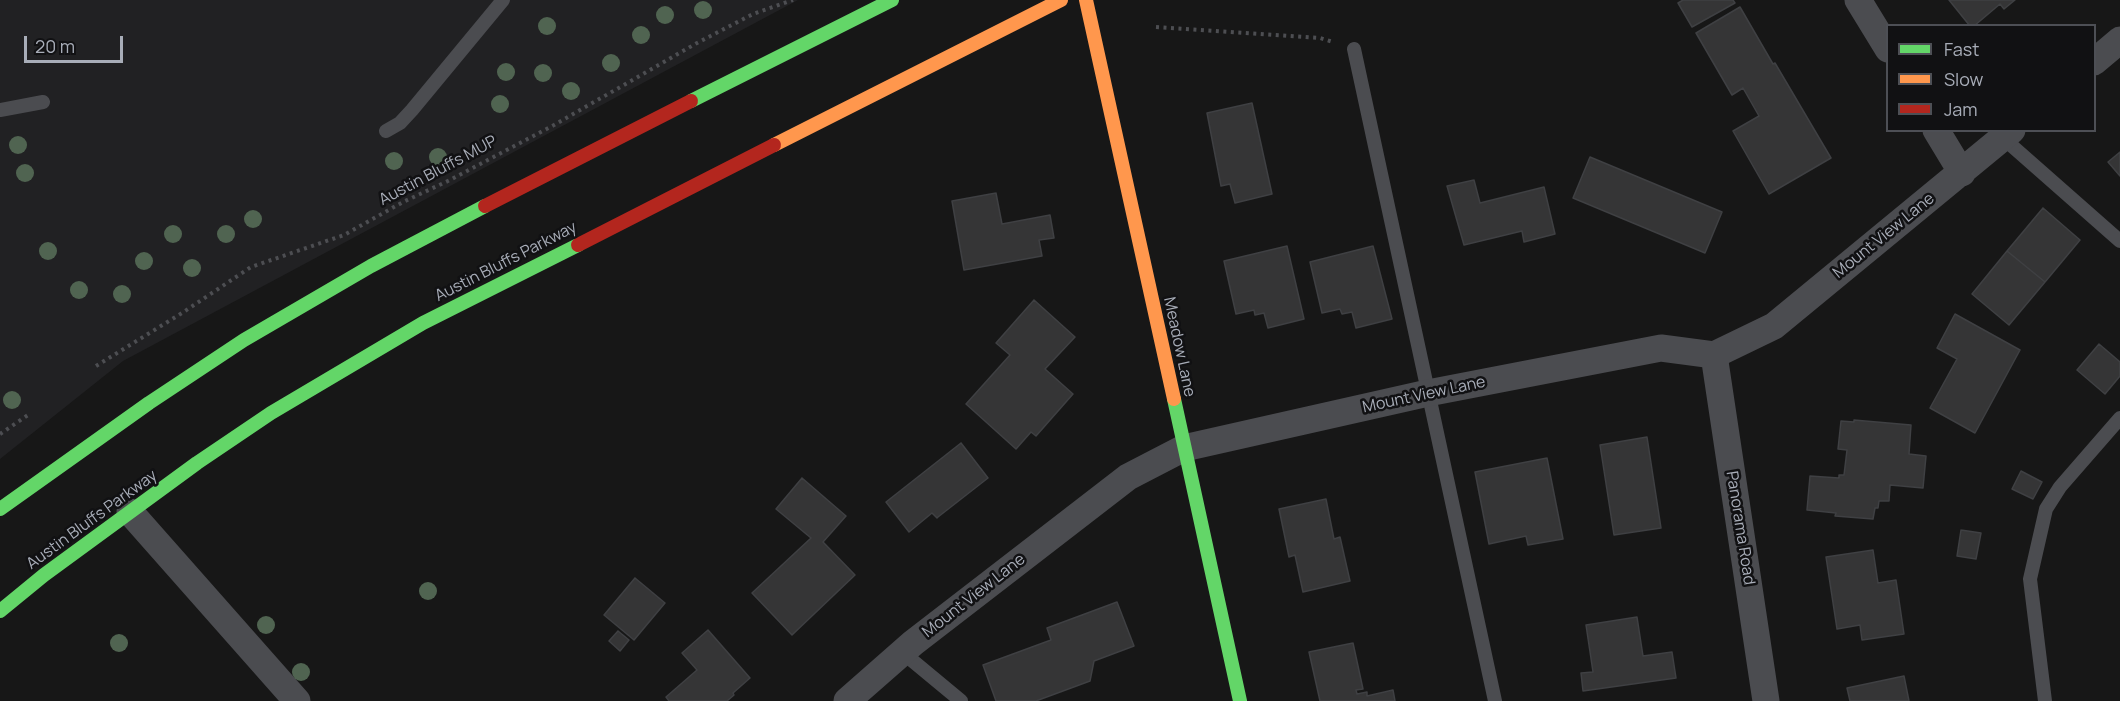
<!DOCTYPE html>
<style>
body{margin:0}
#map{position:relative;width:2120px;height:701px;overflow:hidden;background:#171717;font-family:Manrope,sans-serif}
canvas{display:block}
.legend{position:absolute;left:1886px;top:24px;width:210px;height:108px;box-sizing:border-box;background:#111113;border:2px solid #4d4f55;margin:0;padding:8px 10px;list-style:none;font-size:18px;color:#a8adb8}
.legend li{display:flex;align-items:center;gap:12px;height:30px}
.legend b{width:30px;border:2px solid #4d4f55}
.scale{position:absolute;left:24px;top:36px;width:99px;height:27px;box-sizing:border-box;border:3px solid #a8adb8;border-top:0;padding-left:8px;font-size:18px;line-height:21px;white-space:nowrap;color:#a8adb8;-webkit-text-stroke:4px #111113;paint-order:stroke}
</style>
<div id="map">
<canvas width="2120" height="701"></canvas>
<ul class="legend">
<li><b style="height:8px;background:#63d668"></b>Fast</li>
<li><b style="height:8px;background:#ff974d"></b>Slow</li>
<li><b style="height:8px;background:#b3261e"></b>Jam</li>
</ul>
<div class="scale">20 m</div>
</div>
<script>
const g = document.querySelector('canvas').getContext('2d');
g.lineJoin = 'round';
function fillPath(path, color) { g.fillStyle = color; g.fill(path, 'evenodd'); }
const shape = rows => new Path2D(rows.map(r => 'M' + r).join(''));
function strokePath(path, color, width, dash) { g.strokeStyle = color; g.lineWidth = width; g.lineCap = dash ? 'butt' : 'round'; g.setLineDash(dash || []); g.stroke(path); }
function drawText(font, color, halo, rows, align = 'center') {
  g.font = font + ' Manrope,sans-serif'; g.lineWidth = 5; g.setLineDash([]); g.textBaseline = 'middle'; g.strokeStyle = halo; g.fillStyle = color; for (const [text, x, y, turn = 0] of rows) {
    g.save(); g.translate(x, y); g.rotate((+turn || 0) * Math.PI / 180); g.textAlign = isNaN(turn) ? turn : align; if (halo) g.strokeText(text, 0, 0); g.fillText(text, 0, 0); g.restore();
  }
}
const built = shape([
 [0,0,798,0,123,361,0,459]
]);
const building = shape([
 [1683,0,1733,0,1735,3,1692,27,1678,3,1683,0],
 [1949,0,2015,0,2004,9,2000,4,1974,26,1970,26,1949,0],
 [1740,7,1773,64,1775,63,1831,158,1769,194,1733,131,1759,116,1743,88,1732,95,1696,33,1740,7],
 [1252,103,1272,194,1235,203,1230,184,1221,186,1207,113,1252,103],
 [2120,152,2120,176,2108,162,2120,152],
 [1590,157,1722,212,1705,253,1573,198,1590,157],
 [1474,180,1480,203,1544,187,1555,234,1524,242,1522,231,1464,245,1447,186,1474,180],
 [996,193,1002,224,1050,215,1054,238,1039,240,1042,256,964,270,952,201,996,193],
 [2043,208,2080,240,2045,282,2007,251,2043,208],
 [1287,246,1304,319,1268,328,1264,313,1255,315,1254,310,1236,314,1224,261,1287,246],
 [1373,246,1392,319,1356,328,1352,312,1342,314,1340,309,1322,313,1310,262,1373,246],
 [2007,251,2045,282,2009,325,1972,294,2007,251],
 [1034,300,1075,337,1045,369,1073,394,1036,436,1031,432,1016,449,966,404,1010,355,996,343,1034,300],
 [1955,314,2020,350,1975,433,1930,408,1957,359,1937,348,1955,314],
 [2099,344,2120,362,2120,376,2105,394,2077,370,2099,344],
 [1854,420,1911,425,1909,454,1926,456,1923,488,1890,485,1889,501,1879,501,1878,508,1875,508,1873,519,1835,516,1836,513,1807,510,1810,476,1839,478,1839,475,1844,475,1847,450,1838,449,1841,421,1854,422,1854,420],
 [1647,437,1661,528,1614,535,1600,445,1647,437],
 [961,443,988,478,938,517,937,518,932,513,909,532,886,502,961,443],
 [1547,458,1563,539,1528,545,1526,536,1489,544,1475,472,1547,458],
 [2021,471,2042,482,2033,499,2012,489,2021,471],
 [802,478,846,516,823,542,855,575,792,635,752,593,811,538,776,509,802,478],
 [1326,499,1334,539,1340,537,1350,581,1303,592,1295,555,1289,557,1279,509,1326,499],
 [1961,530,1981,533,1976,559,1957,556,1961,530],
 [1873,550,1878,583,1896,580,1904,634,1862,640,1860,625,1837,629,1826,557,1873,550],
 [635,578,665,603,634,640,604,615,635,578],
 [1117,602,1134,646,1094,661,1090,681,1036,701,996,701,983,665,1051,640,1047,628,1117,602],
 [1637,617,1643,656,1672,652,1676,678,1583,691,1581,673,1593,672,1586,625,1637,617],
 [708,630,750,678,733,693,734,695,727,701,669,701,666,697,697,670,682,653,708,630],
 [618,631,629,640,620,651,609,641,618,631],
 [1353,643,1363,689,1356,690,1357,694,1367,692,1367,696,1393,690,1395,701,1320,701,1309,652,1353,643],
 [1904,676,1909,701,1850,701,1847,688,1904,676]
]);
const path = shape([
 [1156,27,1320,38,1333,42],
 [96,366,182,313,251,267,344,235,403,202,450,180,554,125,697,43,753,14,793,0],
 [0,434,28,415]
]);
const lane = shape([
 [1354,49,1495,701],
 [0,110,43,102],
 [386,131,400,123,412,110,503,0],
 [2003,138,2120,241],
 [902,652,961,701],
 [2045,701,2030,579,2046,509,2060,487,2120,418]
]);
const street = shape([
 [1858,0,1888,49],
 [2094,62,2120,40],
 [1936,130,1962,173],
 [1714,355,1766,701],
 [130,512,297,701],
 [847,701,913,643,1128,477,1184,448,1428,393,1661,348,1714,355,1774,326,2012,130]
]);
const fast = shape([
 [691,101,892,0],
 [1174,399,1240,701],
 [0,509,149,403,244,340,371,266,485,206],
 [0,611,44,575,197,463,271,413,423,323,578,245]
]);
const slow = shape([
 [1086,0,1174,399],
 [774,145,1061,0]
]);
const jam = shape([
 [485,206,691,101],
 [578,245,774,145]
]);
const trees = [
 [703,10],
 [665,15],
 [547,26],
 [641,35],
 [611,63],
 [506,72],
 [543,73],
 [571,91],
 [500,104],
 [18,145],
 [438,157],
 [394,161],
 [25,173],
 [253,219],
 [173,234],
 [226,234],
 [48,251],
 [144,261],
 [192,268],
 [79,290],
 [122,294],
 [12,400],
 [428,591],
 [266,625],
 [119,643],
 [301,672]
];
const streetNames = [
 ["Austin Bluffs MUP",438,171,-28],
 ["Mount View Lane",1884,236,-39],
 ["Austin Bluffs Parkway",506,262,-27],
 ["Meadow Lane",1179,347,78],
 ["Mount View Lane",1424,395,-12],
 ["Austin Bluffs Parkway",92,520,-36],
 ["Panorama Road",1740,528,81],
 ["Mount View Lane",974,596,-38]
];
fillPath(built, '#212123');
fillPath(building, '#353536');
strokePath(building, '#3f4043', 1.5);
strokePath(path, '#4d4e52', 4, [3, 4.5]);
strokePath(lane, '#4b4c50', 14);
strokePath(street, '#4b4c50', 27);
strokePath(fast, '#63d668', 14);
strokePath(slow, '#ff974d', 14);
strokePath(jam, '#b3261e', 14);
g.fillStyle = '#506451';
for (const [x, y] of trees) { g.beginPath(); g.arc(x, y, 9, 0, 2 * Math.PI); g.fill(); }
drawText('16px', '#a8adb8', '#111113', streetNames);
</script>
